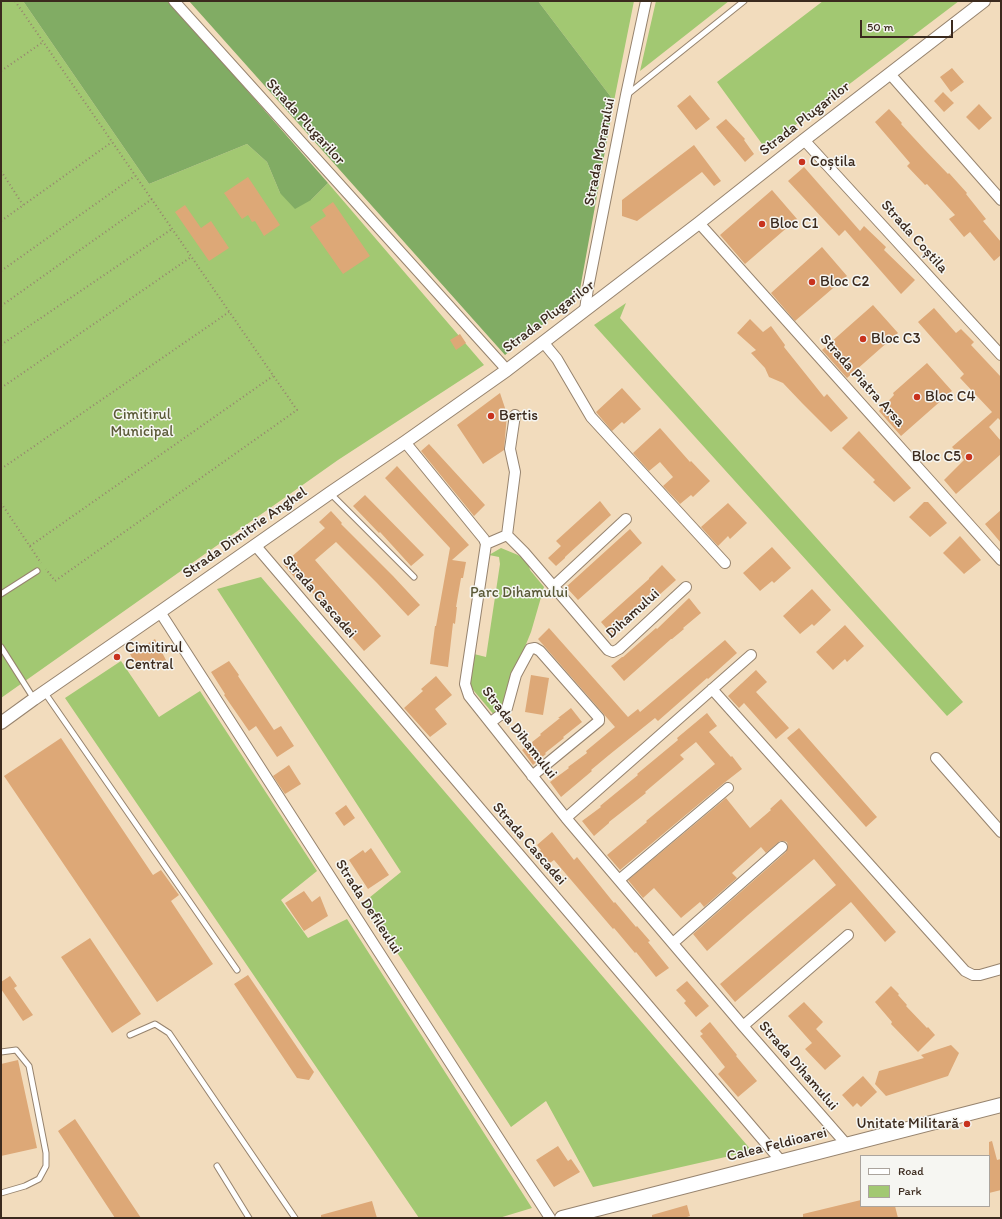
<!DOCTYPE html>
<meta charset="utf-8">
<style>
body{margin:0}
#map{position:relative;width:1002px;height:1219px;overflow:hidden;background:#f2dcbd;font-family:Itim,sans-serif}
canvas{display:block}
.frame{position:absolute;inset:0;border:2px solid #3b2a1e;pointer-events:none}
.legend{position:absolute;left:860px;top:1155px;width:130px;height:52px;box-sizing:border-box;background:#f6f6f2;border:1px solid #aba49d;margin:0;padding:5px 7px;list-style:none;font-size:12px;color:#3b2a1e}
.legend li{display:flex;align-items:center;gap:8px;height:20px}
.legend b{width:20px;border:1px solid #aba49d}
.scale{position:absolute;left:860px;top:20px;width:93px;height:18px;box-sizing:border-box;border:2px solid #3b2a1e;border-top:0;padding-left:5px;font-size:12px;line-height:14px;white-space:nowrap;color:#3b2a1e;-webkit-text-stroke:3px #f6f6f2;paint-order:stroke}
</style>
<div id="map">
<canvas width="1002" height="1219"></canvas>
<div class="frame"></div>
<ul class="legend">
<li><b style="height:5px;background:#fff"></b>Road</li>
<li><b style="height:11px;background:#a2c872"></b>Park</li>
</ul>
<div class="scale">50 m</div>
</div>
<script>
const g = document.querySelector('canvas').getContext('2d');
g.lineJoin = 'round';
function fillPath(path, color) { g.fillStyle = color; g.fill(path, 'evenodd'); }
const shape = rows => new Path2D(rows.map(r => 'M' + r).join(''));
function strokePath(path, color, width, dash) { g.strokeStyle = color; g.lineWidth = width; g.lineCap = dash ? 'butt' : 'round'; g.setLineDash(dash || []); g.stroke(path); }
function drawText(font, color, halo, rows, align = 'center') {
  g.font = font + ' Itim,sans-serif'; g.lineWidth = 3; g.setLineDash([]); g.textBaseline = 'middle'; g.strokeStyle = halo; g.fillStyle = color; for (const [text, x, y, turn = 0] of rows) {
    g.save(); g.translate(x, y); g.rotate((+turn || 0) * Math.PI / 180); g.textAlign = isNaN(turn) ? turn : align; if (halo) g.strokeText(text, 0, 0); g.fillText(text, 0, 0); g.restore();
  }
}
const green = shape([
 [1,1,23,1,149,184,247,144,267,162,280,193,311,200,328,183,484,365,338,460,1,698],
 [538,1,634,1,614,101],
 [656,1,729,1,640,71],
 [823,1,959,1,765,148,717,82],
 [626,303,620,318,963,702,947,716,594,325],
 [501,548,518,555,528,562,530,570,544,587,531,632,522,654,506,705,495,716,469,685,474,654,486,657,500,564,499,557,489,555],
 [261,577,752,1151,593,1187,546,1101,511,1127,364,902,401,872,217,589],
 [121,661,159,717,200,691,317,871,281,900,308,938,347,919,532,1208,499,1218,419,1218,65,698]
]);
const forest = shape([
 [23,1,169,1,328,183,311,200,295,209,280,193,267,162,247,144,149,184],
 [189,1,538,1,614,101,579,295,505,355]
]);
const building = shape([
 [952,68,964,82,951,92,940,77],
 [943,92,954,103,944,112,934,101],
 [690,95,710,119,696,130,677,106],
 [979,104,992,118,979,130,966,117],
 [889,109,902,123,901,124,925,150,948,174,949,173,967,193,966,194,986,219,983,221,1001,242,1001,255,994,261,970,232,964,237,949,219,955,215,927,184,925,185,907,166,910,163,875,122],
 [726,119,745,139,744,140,754,154,745,162,716,127],
 [694,145,721,181,714,186,702,172,637,221,622,216,622,200],
 [804,167,860,231,864,226,886,247,884,250,915,280,901,294,845,230,839,236,788,181],
 [248,177,280,225,264,236,255,221,252,222,248,215,242,219,224,193],
 [772,190,797,219,745,264,720,235],
 [333,202,370,256,343,274,310,227,326,216,322,210],
 [185,205,201,228,211,221,229,248,209,261,175,212],
 [822,247,847,276,795,321,771,293],
 [873,305,898,333,847,378,822,350],
 [934,308,956,333,961,329,974,342,971,345,1001,377,1001,421,998,418,989,427,1001,441,1001,454,956,494,944,480,964,460,952,447,992,412,960,378,964,374,918,322],
 [750,319,763,332,771,326,785,345,784,347,824,397,827,394,848,418,831,432,802,403,783,383,769,377,765,368,751,353,756,350,737,333],
 [460,334,466,343,456,350,450,340],
 [927,363,952,391,901,436,879,411,894,395,893,393],
 [622,388,641,409,624,424,622,422,612,431,596,412],
 [500,393,507,414,504,450,483,464,457,425],
 [660,428,690,462,691,461,710,481,693,497,691,495,680,504,663,486,673,477,660,462,649,471,633,453],
 [859,431,911,488,894,502,873,482,875,480,842,448],
 [429,444,485,505,474,516,421,451],
 [397,466,469,545,452,560,466,562,463,578,461,578,456,607,457,607,455,624,453,623,448,667,430,664,435,626,436,626,450,548,385,478],
 [365,495,424,555,411,566,380,532,379,533,353,506],
 [600,501,611,515,565,557,565,558,556,566,548,558,561,546,556,541],
 [924,502,928,502,947,523,930,537,909,517],
 [728,503,747,523,730,539,728,536,718,546,701,527],
 [1001,510,1001,543,985,524],
 [331,511,342,523,341,524,393,576,420,605,408,616,377,583,336,542,315,560,381,636,364,651,298,576,295,578,283,564,325,528,319,522],
 [630,529,642,543,578,600,566,587],
 [960,536,981,560,964,574,943,553],
 [772,547,791,568,774,583,772,581,760,591,743,573],
 [662,565,676,580,613,636,601,622,649,579,649,578],
 [812,589,831,610,814,626,812,624,800,634,783,616],
 [689,598,701,613,683,628,684,629,672,639,671,639,624,681,611,666,622,657,623,657,656,628,657,629],
 [845,625,864,646,847,662,845,659,833,670,816,652],
 [549,628,628,717,638,709,640,712,725,640,737,653,708,679,707,678,658,721,655,718,609,755,591,770,592,771,561,797,550,782,569,768,568,767,587,753,586,751,615,727,538,639],
 [155,639,167,662,151,670,147,664,138,669,130,654],
 [229,661,239,675,238,676,274,730,281,726,294,746,277,757,256,726,249,731,224,695,225,694,211,672],
 [756,670,767,682,756,692,789,728,776,739,744,703,739,708,728,696],
 [531,675,549,678,543,715,525,712],
 [436,676,452,695,435,709,447,724,430,737,404,708,423,691,421,689],
 [571,708,582,722,563,737,564,738,545,753,546,754,533,765,522,750,541,735,540,734,560,718,558,718],
 [707,713,717,726,709,732,731,757,732,756,742,769,724,783,620,870,607,855,647,822,646,821,715,764,696,742,680,755,684,759,645,792,646,793,609,822,609,823,594,836,582,821,601,807,600,806,638,775,637,774,678,740,677,738],
 [799,728,877,817,866,827,787,738],
 [61,738,153,875,161,870,179,895,171,901,213,964,157,1002,4,776],
 [289,765,301,784,285,794,273,776],
 [726,798,750,828,771,810,770,809,781,799,896,932,885,942,851,902,735,1002,720,984,836,885,814,859,748,915,707,951,693,934,786,852,788,846,787,842,784,841,780,841,766,853,761,847,732,873,737,878,704,907,700,902,681,918,654,888,643,898,628,880],
 [346,805,355,818,344,826,335,813],
 [552,832,574,860,577,857,614,903,615,902,636,927,637,926,650,941,648,942,669,968,656,977,636,952,635,953,614,928,613,929,554,860,547,865,537,853,541,850,537,845],
 [371,848,389,875,368,889,349,860,363,850,365,853],
 [304,891,312,902,320,896,328,916,304,931,285,903],
 [90,938,141,1014,112,1033,61,957],
 [248,975,314,1072,309,1080,297,1078,234,984],
 [10,976,17,986,14,988,33,1015,23,1021,1,989,1,982],
 [687,981,709,1006,696,1017,684,1003,686,1001,676,990],
 [891,986,899,994,898,995,907,1005,906,1006,927,1028,928,1027,935,1035,918,1052,891,1024,892,1022,875,1002],
 [804,1002,823,1022,816,1029,841,1056,825,1070,805,1049,812,1043,788,1016],
 [710,1022,737,1055,736,1056,757,1081,738,1097,718,1074,725,1067,700,1036,703,1034,700,1031],
 [951,1045,959,1053,948,1076,886,1096,875,1084,879,1071,924,1058,921,1055],
 [18,1060,37,1148,1,1156,1,1064],
 [863,1076,877,1092,861,1107,857,1103,853,1107,842,1095],
 [75,1119,141,1218,115,1218,58,1131],
 [992,1141,997,1160,1001,1159,1001,1190,989,1193,989,1142],
 [558,1146,568,1161,571,1159,580,1172,554,1187,536,1160],
 [861,1200,861,1206,895,1206,898,1218,803,1218,803,1214],
 [372,1201,377,1218,321,1218,321,1215],
 [687,1205,690,1216,684,1218,652,1218,652,1215]
]);
const path = shape([
 [15,1,297,410,55,581,46,569],
 [1,71,43,42],
 [1,171,23,205],
 [1,221,112,142],
 [1,271,135,176],
 [1,306,152,199],
 [1,345,172,229],
 [1,388,191,257],
 [1,469,229,312],
 [1,503,41,563],
 [30,546,273,376]
]);
const service = shape([
 [628,94,744,1],
 [330,493,414,577],
 [1,594,37,571],
 [1,647,34,699],
 [45,693,237,970],
 [130,1035,155,1024,169,1033,295,1218],
 [1,1052,16,1050,29,1066,46,1153,46,1166,39,1179,25,1186,1,1193],
 [217,1166,249,1218]
]);
const minor = shape([
 [174,1,507,370],
 [890,74,1001,200],
 [804,140,1001,355],
 [699,223,1001,560],
 [585,310,588,288,626,95,646,1],
 [543,342,557,359,591,417,725,563],
 [405,442,484,539,486,544,465,684,469,696,566,818,743,1026,847,1145],
 [507,535,524,552,608,650,613,652,619,649,686,587],
 [486,544,507,535,515,472,510,449,515,415],
 [255,545,781,1161],
 [554,586,626,519],
 [160,612,550,1218],
 [712,689,965,971,973,975,980,975,1001,969],
 [491,722,503,713,507,708,516,675,530,649,535,648,540,651,599,718,599,721,532,776],
 [936,758,1001,832],
 [566,818,751,655],
 [619,880,728,788],
 [673,943,782,847],
 [743,1026,848,935]
]);
const tertiary = shape([
 [1,723,34,699,160,612,330,493,405,442,507,370,699,223,804,140,984,1]
]);
const secondary = shape([
 [562,1218,1001,1105]
]);
const markers = [
 [802,162,4,"#c8321e"],
 [762,224,4,"#c8321e"],
 [812,282,4,"#c8321e"],
 [863,339,4,"#c8321e"],
 [917,397,4,"#c8321e"],
 [491,416,4,"#c8321e"],
 [969,457,4,"#c8321e"],
 [117,657,4,"#c8321e"],
 [967,1124,4,"#c8321e"]
];
const streetNames = [
 ["Strada Plugarilor",805,119,-38],
 ["Strada Plugarilor",305,122,48],
 ["Strada Morarului",600,152,-79],
 ["Strada Coștila",914,237,48],
 ["Strada Plugarilor",549,317,-37],
 ["Strada Piatra Arsa",862,381,48],
 ["Strada Dimitrie Anghel",245,533,-35],
 ["Strada Cascadei",319,597,49],
 ["Dihamului",633,614,-42],
 ["Strada Dihamului",519,733,52],
 ["Strada Cascadei",529,844,49],
 ["Strada Defileului",368,907,57],
 ["Strada Dihamului",798,1066,49],
 ["Calea Feldioarei",777,1145,-14]
];
const poiNames = [
 ["Coștila",810,162],
 ["Bloc C1",770,224],
 ["Bloc C2",820,282],
 ["Bloc C3",871,339],
 ["Bloc C4",925,397],
 ["Bertis",499,416],
 ["Bloc C5",961,457,"right"],
 ["Cimitirul",125,648],
 ["Central",125,665],
 ["Unitate Militară",959,1124,"right"]
];
const parkNames = [
 ["Cimitirul",142,415],
 ["Municipal",142,432],
 ["Parc Dihamului",519,593]
];
fillPath(green, '#a2c872');
fillPath(forest, '#81ac64');
fillPath(building, '#dda877');
strokePath(service, '#96836e', 7);
strokePath(minor, '#96836e', 12);
strokePath(tertiary, '#96836e', 14);
strokePath(secondary, '#96836e', 16);
strokePath(path, '#96836e', 2, [1, 3]);
strokePath(service, '#fff', 5);
strokePath(minor, '#fff', 10);
strokePath(tertiary, '#fff', 12);
strokePath(secondary, '#fff', 14);
for (const [x, y, r, color] of markers) { const dot = new Path2D(); dot.arc(x, y, r, 0, 2 * Math.PI); g.fillStyle = color; g.fill(dot); strokePath(dot, '#f6f6f2', 1.5); }
drawText('15px', '#3b2a1e', '#f6f6f2', streetNames);
drawText('15px', '#3b2a1e', '#f6f6f2', poiNames, 'left');
drawText('15px', '#5a5937', '#f6f6f2', parkNames);
</script>
